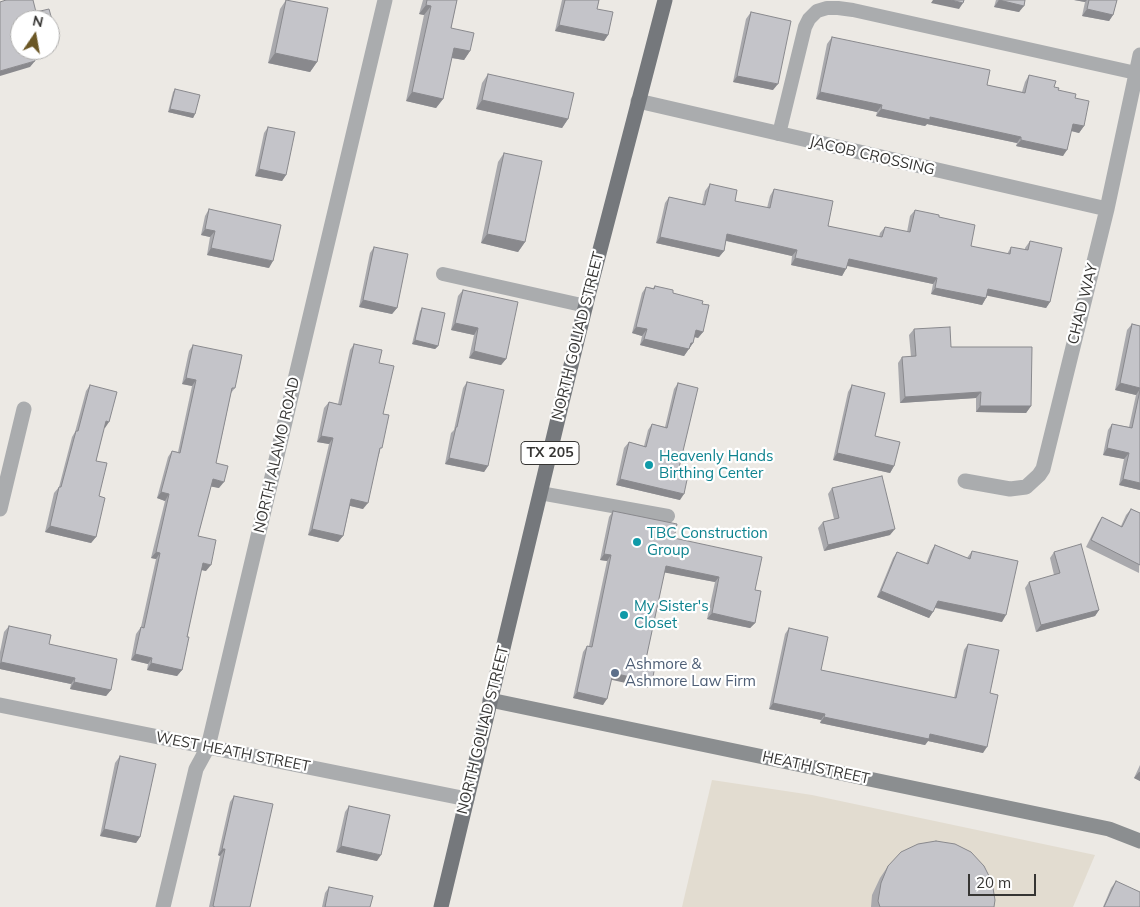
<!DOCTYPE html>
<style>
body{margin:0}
#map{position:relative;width:1140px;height:907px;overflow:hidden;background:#ece9e4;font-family:Mulish,sans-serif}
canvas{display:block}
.north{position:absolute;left:10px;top:10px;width:50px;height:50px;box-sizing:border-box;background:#fff;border:1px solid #afaead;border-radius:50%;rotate:12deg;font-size:14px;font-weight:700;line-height:20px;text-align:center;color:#363533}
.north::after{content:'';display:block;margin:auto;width:18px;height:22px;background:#6b5725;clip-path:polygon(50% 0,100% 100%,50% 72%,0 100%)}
.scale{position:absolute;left:968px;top:874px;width:68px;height:22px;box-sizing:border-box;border:2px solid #363533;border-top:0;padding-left:6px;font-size:15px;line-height:18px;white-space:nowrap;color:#363533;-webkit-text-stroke:4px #fff;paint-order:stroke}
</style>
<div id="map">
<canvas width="1140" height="907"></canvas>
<div class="north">N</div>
<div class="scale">20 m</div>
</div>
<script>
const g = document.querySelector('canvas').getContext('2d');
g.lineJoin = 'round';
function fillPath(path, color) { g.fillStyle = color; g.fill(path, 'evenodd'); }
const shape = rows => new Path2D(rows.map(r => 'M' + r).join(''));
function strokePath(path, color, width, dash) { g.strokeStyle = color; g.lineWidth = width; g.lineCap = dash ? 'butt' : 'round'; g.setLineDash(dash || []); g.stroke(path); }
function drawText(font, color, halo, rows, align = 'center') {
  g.font = font + ' Mulish,sans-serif'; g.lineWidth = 4.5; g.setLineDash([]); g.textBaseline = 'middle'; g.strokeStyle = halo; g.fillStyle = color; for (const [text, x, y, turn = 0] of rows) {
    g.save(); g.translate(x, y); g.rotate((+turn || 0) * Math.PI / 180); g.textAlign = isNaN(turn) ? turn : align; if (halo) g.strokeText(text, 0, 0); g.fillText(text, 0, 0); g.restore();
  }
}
const built = shape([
 [712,780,812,795,1095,855,1073,907,682,907]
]);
const lane = shape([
 [779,134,805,27,809,19,817,11,827,8,838,8,853,10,1136,73],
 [443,274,586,306],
 [540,493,668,516]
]);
const street = shape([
 [638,101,1107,209],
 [965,481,1010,489,1026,487,1039,475,1043,469,1107,209,1140,55],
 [0,509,24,409],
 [0,705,467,799],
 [163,907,196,769,208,747,385,0]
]);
const secondary = shape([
 [490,700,1109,829,1140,841]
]);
const primary = shape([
 [441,907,562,402,589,292,665,0]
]);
const wall = shape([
 [286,0,317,62,310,72,268,63,280,9],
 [423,0,457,0,451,28,470,51,464,60,451,58,443,99,436,108,406,101,424,15,419,14],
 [562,0,599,0,597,9,608,35,604,41,555,31],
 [996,0,1025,0,1019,12,994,7],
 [1074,0,1117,0,1113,15,1109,21,1082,16,1085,2],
 [751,12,773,90,733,82,746,19],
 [832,37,987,85,1022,92,1025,82,1029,75,1054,87,1058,90,1075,98,1084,126,1079,133,1071,131,1063,156,1016,146,1017,143,927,124,925,126,876,116,877,112,816,99,827,44],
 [488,74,568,119,562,128,476,109,482,83],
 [175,89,195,114,193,118,168,112,173,92],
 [268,127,286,175,282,181,255,176,264,133],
 [504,153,525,242,518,252,481,243,498,162],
 [710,184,735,201,767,208,770,196,774,189,828,226,879,237,880,233,885,227,907,232,910,216,915,210,939,217,971,246,1007,254,1011,247,1025,250,1025,248,1030,241,1050,302,1046,308,987,295,986,298,982,305,931,294,933,284,847,266,842,276,791,265,792,256,726,241,724,251,719,257,656,243,665,203,669,197,702,204,705,191],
 [209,209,269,268,207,255,210,237,201,235,205,216],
 [374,247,397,308,392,314,359,307,370,253],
 [655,286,702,304,703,332,698,338,694,337,693,343,684,356,640,345,642,336,632,333,642,293,646,287,653,288],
 [463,290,506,359,501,365,469,358,474,335,451,330,458,296],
 [422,308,438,346,435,349,412,344,420,311],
 [1132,324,1140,326,1140,490,1119,485,1124,459,1103,455,1108,430,1112,424,1129,427,1136,395,1115,390,1127,330],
 [914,329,951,347,1031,406,1026,413,976,412,976,398,900,403,898,363,902,357,911,357,909,335],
 [354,344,379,363,383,414,380,451,363,509,350,506,343,536,338,542,308,535,329,444,317,442,324,408,329,402,338,404,350,350],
 [193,345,235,388,231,393,216,463,219,488,211,486,198,536,206,571,201,570,187,637,182,670,177,676,147,670,148,664,131,660,136,634,141,627,156,559,151,558,165,501,157,498,168,457,172,451,178,452,192,386,182,384,189,351],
 [467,382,488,466,484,472,445,464,451,433,454,430,463,388],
 [678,383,678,472,680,500,616,485,624,448,629,442,644,446,648,430,652,424,665,427,674,389],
 [90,385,105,428,104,428,96,461,99,496,96,537,91,543,45,532,54,493,59,487,72,437,75,432,86,391],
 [852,385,875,436,894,466,890,473,833,460,848,392],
 [832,488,890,535,824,551,818,528,823,522,834,519,828,494],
 [1131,509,1140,513,1139,573,1086,547,1098,523,1102,517,1121,526,1126,515],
 [613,511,674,538,755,590,755,623,750,628,707,619,715,582,664,572,646,659,652,682,648,688,611,679,603,705,573,698,583,652,587,646,589,646,607,561,600,560,609,517],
 [935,545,967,558,972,551,1002,622,935,608,929,618,877,597,893,558,897,552,926,564,931,551],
 [1054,552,1099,610,1095,616,1036,632,1025,588,1029,582,1054,575,1050,558],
 [9,626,49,644,111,690,106,696,70,689,71,684,0,669,0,652,4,632],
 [789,628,821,670,954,698,964,650,968,644,990,693,983,753,928,741,925,745,820,723,821,720,769,709,785,634],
 [120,756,140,837,136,843,100,836,115,763],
 [1140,765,1140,781,1134,778],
 [234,796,250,907,209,907,220,856,218,855,230,802],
 [349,806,377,861,336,852,345,812],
 [888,866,994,907,871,907,872,895,880,878],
 [1116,881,1140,907,1103,907,1111,888],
 [329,887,370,907,322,907,325,893]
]);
const shadedWall = shape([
 [933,0,951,0,963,3,959,9,931,3],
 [999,0,1024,6,1019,12,994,7],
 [1074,0,1087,0,1085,2],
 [426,5,431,6,424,15,419,14],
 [1087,9,1113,15,1109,21,1082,16],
 [559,25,608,35,604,41,555,31],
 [56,34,52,41,50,41,50,36],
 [454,48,470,51,464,60,447,57],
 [46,50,41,56,28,60,33,54],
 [275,53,317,62,310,72,268,63],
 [35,61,30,67,0,76,0,71],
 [737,76,778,84,773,90,733,82],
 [412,92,443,99,436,108,406,101],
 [820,92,882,105,877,112,816,99],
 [482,100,568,119,562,128,476,109],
 [170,109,195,114,193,118,168,112],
 [881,109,930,117,1021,137,1017,143,927,124,925,126,876,116],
 [1073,124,1084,126,1079,133,1068,130],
 [1021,140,1067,150,1063,156,1016,146],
 [259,169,286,175,282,181,255,176],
 [205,229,215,231,210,237,201,235],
 [487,234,525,242,518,252,481,243],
 [727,234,797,250,792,256,723,240],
 [660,237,724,251,719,257,656,243],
 [211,248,273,261,269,268,207,255],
 [795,258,846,269,842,276,791,265],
 [849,259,937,278,933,284,844,265],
 [935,288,986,298,982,305,931,294],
 [988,289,1050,302,1046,308,984,295],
 [363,300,397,308,392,314,359,307],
 [455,323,478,328,474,335,451,330],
 [636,327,647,329,642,336,632,333],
 [696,330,703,332,698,338,692,336],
 [644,339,691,343,693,343,684,356,640,345],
 [415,340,438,346,435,349,412,344],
 [474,351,506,359,501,365,469,358],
 [186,378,196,380,192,386,182,384],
 [1120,383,1140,388,1140,389,1136,395,1115,390],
 [981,392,976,398,900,403,905,397],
 [980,406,1031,406,1026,413,976,412],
 [106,421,109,422,105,428,101,427],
 [321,436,333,438,329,444,317,442],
 [1107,448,1129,453,1124,459,1103,455],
 [837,453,894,466,890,473,833,460],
 [449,458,488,466,484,472,445,464],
 [213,479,224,482,219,488,208,486],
 [620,479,684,494,680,500,616,485],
 [1123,479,1140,483,1140,490,1119,485],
 [161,492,169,494,165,501,157,498],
 [351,499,368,503,363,509,347,505],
 [50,526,96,537,91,543,45,532],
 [312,529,343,536,338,542,308,535],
 [895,529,890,535,824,551,828,545],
 [156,552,160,553,156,559,151,558],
 [604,554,611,555,607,561,600,560],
 [203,563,211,565,206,571,198,569],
 [666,566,719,577,715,582,662,572],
 [881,591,933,612,929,618,877,597],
 [938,601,1006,615,1002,622,933,607],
 [1099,610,1095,616,1036,632,1041,625],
 [712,613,755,623,750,628,707,619],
 [135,654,152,658,148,664,131,660],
 [1,662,75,678,71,684,0,669,0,663],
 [151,663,182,670,177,676,147,670],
 [613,673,652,682,648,688,608,679],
 [74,682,111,690,106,696,70,689],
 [577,692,607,699,603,705,573,698],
 [773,703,825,714,821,720,769,709],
 [824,717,930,734,987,747,983,753,928,741,925,745,820,723],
 [1139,772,1140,772,1140,781,1134,778],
 [104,829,140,837,136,843,100,836],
 [341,846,381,855,377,861,336,852],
 [222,849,225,849,220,856,218,855]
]);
const building = shape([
 [6,0,33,0,36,12,49,9,56,34,50,36,50,20,20,20,20,50,46,50,33,54,35,61,0,71,0,2,6,0],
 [286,0,328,8,317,62,275,53,286,0],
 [427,0,457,0,451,28,474,33,470,51,454,48,443,99,412,92,431,6,426,5,427,0],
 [565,0,599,0,597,9,613,12,608,35,559,25,565,0],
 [951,0,964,0,963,3,951,0],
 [999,0,1025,0,1024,6,999,0],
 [1089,0,1117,0,1113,15,1087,9,1089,0],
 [751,12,791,21,778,84,737,76,751,12],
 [832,37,990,70,987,85,1025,93,1029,75,1056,81,1054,87,1059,88,1058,90,1076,94,1075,98,1089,101,1084,126,1073,124,1067,150,1021,140,1021,137,930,117,930,120,881,109,882,105,820,92,832,37],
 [488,74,574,93,568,119,482,100,488,74],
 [175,89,200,95,195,114,170,109,175,89],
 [268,127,295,132,286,175,259,169,268,127],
 [504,153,542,161,525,242,487,234,504,153],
 [710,184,737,190,735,201,770,208,774,189,833,201,828,226,882,237,885,227,910,232,915,210,939,215,939,217,975,225,971,246,1010,254,1011,247,1028,250,1030,241,1062,248,1050,302,988,289,986,298,935,288,937,278,849,259,846,269,795,258,797,250,727,234,724,251,660,237,669,197,705,205,710,184],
 [209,209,281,225,273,261,211,248,215,231,205,229,209,209],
 [374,247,408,254,397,308,363,300,374,247],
 [655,286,673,290,673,293,703,301,702,304,709,305,703,332,696,330,693,343,691,343,689,349,644,339,647,329,636,327,646,287,654,289,655,286],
 [463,290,518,302,506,359,474,351,478,328,455,323,463,290],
 [422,308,445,313,438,346,415,340,422,308],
 [1132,324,1140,326,1140,388,1120,383,1132,324],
 [950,327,951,347,1032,347,1031,406,980,406,981,392,905,397,902,357,916,356,914,329,950,327],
 [354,344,382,350,379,363,394,366,383,414,389,415,382,448,380,448,368,503,351,499,343,536,312,529,333,438,321,436,329,402,341,405,354,344],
 [193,345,242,355,235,388,232,388,216,463,228,466,224,482,213,479,198,536,216,540,211,565,203,563,187,637,189,637,182,670,151,663,152,658,135,654,141,627,144,628,160,553,156,552,169,494,161,492,172,451,180,453,196,380,186,378,193,345],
 [467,382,504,390,488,466,449,458,456,427,457,427,467,382],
 [678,383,698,388,678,472,688,475,684,494,620,479,629,442,646,447,652,424,667,428,678,383],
 [90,385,117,392,109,422,106,421,96,461,107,463,99,496,105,498,96,537,50,526,59,487,61,487,76,431,78,431,90,385],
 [852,385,885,393,875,436,900,442,894,466,837,453,852,385],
 [1140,390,1140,483,1123,479,1129,453,1107,448,1112,424,1132,428,1140,390],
 [882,476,895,529,828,545,823,522,839,518,832,488,882,476],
 [1131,509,1140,513,1140,565,1091,540,1102,517,1122,527,1131,509],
 [613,511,677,524,674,538,762,557,755,590,761,591,755,623,712,613,719,577,666,566,646,659,656,661,652,682,613,673,607,699,577,692,587,646,592,647,611,555,604,554,613,511],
 [1081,544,1099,610,1041,625,1029,582,1060,573,1054,552,1081,544],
 [935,545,970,559,972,551,1018,561,1006,615,938,601,933,612,881,591,897,552,928,564,935,545],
 [9,626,51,635,49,644,117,659,111,690,74,682,75,678,1,662,9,626],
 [789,628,828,637,821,670,956,698,968,644,999,650,990,693,998,695,987,747,930,734,929,739,824,717,825,714,773,703,789,628],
 [120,756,156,764,140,837,104,829,120,756],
 [234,796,273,804,250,907,215,907,213,906,225,849,222,849,234,796],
 [349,806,390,815,381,855,341,846,349,806],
 [936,841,955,844,971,852,984,866,992,882,995,900,994,907,880,907,878,901,881,883,888,866,901,852,918,844,936,841],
 [1116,881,1140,892,1140,907,1104,907,1116,881],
 [329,887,373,896,370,907,325,907,329,887]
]);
const markers = [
 [649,465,5,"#0f9aa8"],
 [637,542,5,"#0f9aa8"],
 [624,615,5,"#0f9aa8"],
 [615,673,5,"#5c6f8a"]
];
const shields = [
 [550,453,58]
];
const shieldNames = [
 ["TX 205",550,453]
];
const streetNames = [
 ["JACOB CROSSING",872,156,13],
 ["CHAD WAY",1083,304,-76],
 ["NORTH GOLIAD STREET",578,336,-76],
 ["NORTH ALAMO ROAD",277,455,-77],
 ["NORTH GOLIAD STREET",483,730,-76],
 ["WEST HEATH STREET",233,752,11],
 ["HEATH STREET",816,768,12]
];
const cultureNames = [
 ["Heavenly Hands",659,456],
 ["Birthing Center",659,473],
 ["TBC Construction",647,533],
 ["Group",647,550],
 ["My Sister's",634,606],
 ["Closet",634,623]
];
const serviceNames = [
 ["Ashmore &",625,664],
 ["Ashmore Law Firm",625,681]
];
fillPath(built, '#e2dcd0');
strokePath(lane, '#aaacae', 14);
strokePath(street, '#aaacae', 15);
strokePath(secondary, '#8b8e90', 15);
strokePath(primary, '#75787c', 15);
fillPath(wall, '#a9a9ad');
fillPath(shadedWall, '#89898d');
fillPath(building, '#c4c4c9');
strokePath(building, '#89898d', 1);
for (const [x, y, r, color] of markers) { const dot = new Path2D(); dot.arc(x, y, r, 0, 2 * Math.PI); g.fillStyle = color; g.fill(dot); strokePath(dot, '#fff', 2); }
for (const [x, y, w] of shields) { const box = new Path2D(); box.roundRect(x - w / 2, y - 11.5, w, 23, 4); g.fillStyle = '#fff'; g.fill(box); strokePath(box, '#363533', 1); }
drawText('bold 14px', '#363533', null, shieldNames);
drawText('15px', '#363533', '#fff', streetNames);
drawText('15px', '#0d838f', '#fff', cultureNames, 'left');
drawText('15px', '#4e5e75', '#fff', serviceNames, 'left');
</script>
